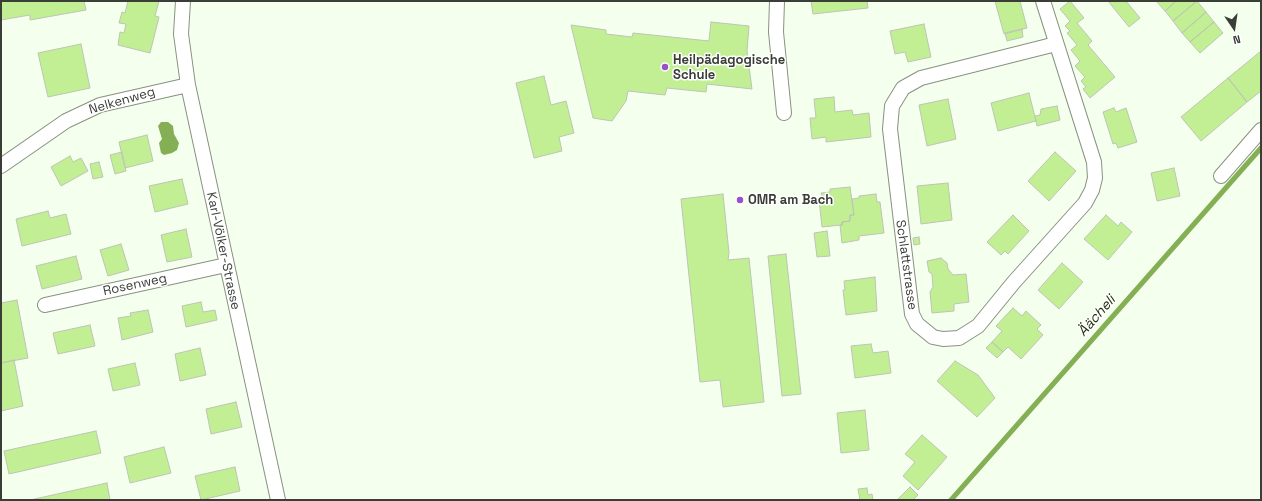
<!DOCTYPE html>
<meta charset="utf-8">
<style>
body{margin:0}
#map{position:relative;width:1262px;height:501px;overflow:hidden;background:#f5ffed;font-family:"Space Grotesk",sans-serif}
canvas{display:block}
.frame{position:absolute;inset:0;border:2px solid #3a3e37;pointer-events:none}
.north{position:absolute;left:1214px;top:8px;width:40px;height:40px;-webkit-text-stroke:3px #fff;paint-order:stroke;rotate:167deg;font-size:11px;font-weight:700;line-height:16px;text-align:center;color:#3a3e37}
.north::after{content:'';display:block;margin:auto;width:14px;height:18px;background:#3a3e37;clip-path:polygon(50% 0,100% 100%,50% 72%,0 100%)}
</style>
<div id="map">
<canvas width="1262" height="501"></canvas>
<div class="frame"></div>
<div class="north">N</div>
</div>
<script>
const g = document.querySelector('canvas').getContext('2d');
g.lineJoin = 'round';
function fillPath(path, color) { g.fillStyle = color; g.fill(path, 'evenodd'); }
const shape = rows => new Path2D(rows.map(r => 'M' + r).join(''));
function strokePath(path, color, width, dash) { g.strokeStyle = color; g.lineWidth = width; g.lineCap = dash ? 'butt' : 'round'; g.setLineDash(dash || []); g.stroke(path); }
function drawText(font, color, halo, rows, align = 'center') {
  g.font = font + ' "Space Grotesk",sans-serif'; g.lineWidth = 3; g.setLineDash([]); g.textBaseline = 'middle'; g.strokeStyle = halo; g.fillStyle = color; for (const [text, x, y, turn = 0] of rows) {
    g.save(); g.translate(x, y); g.rotate((+turn || 0) * Math.PI / 180); g.textAlign = isNaN(turn) ? turn : align; if (halo) g.strokeText(text, 0, 0); g.fillText(text, 0, 0); g.restore();
  }
}
const water = shape([
 [161,122,168,122,173,126,174,134,179,143,177,150,172,153,164,155,161,153,159,143,162,139,158,126]
]);
const stream = shape([
 [951,500,1261,148]
]);
const building = shape([
 [1,1,84,1,86,10,30,20,30,15,1,20,1,1],
 [128,1,159,1,155,16,159,17,150,53,118,45,120,32,124,33,126,24,119,23,122,12,125,13,128,1],
 [811,1,867,1,868,8,813,14,811,1],
 [995,1,1020,1,1027,28,1004,34,995,1],
 [1070,1,1084,18,1077,23,1092,41,1088,45,1115,77,1090,98,1083,89,1086,87,1081,81,1085,77,1075,66,1080,61,1071,50,1077,45,1067,33,1070,31,1065,26,1070,21,1060,9,1070,1],
 [1108,1,1126,1,1140,18,1129,27,1108,1],
 [1156,1,1176,1,1165,11,1156,1],
 [1176,1,1197,1,1173,21,1165,11,1176,1],
 [1197,1,1206,12,1182,33,1173,21,1197,1],
 [1206,12,1214,22,1190,42,1182,33,1206,12],
 [711,22,749,26,747,51,752,89,707,84,706,92,667,88,665,95,628,91,626,101,612,121,593,118,571,25,606,30,606,34,632,37,633,33,709,41,711,22],
 [1214,22,1223,33,1200,53,1190,42,1214,22],
 [924,24,931,57,908,62,905,52,895,54,890,31,924,24],
 [1022,29,1023,37,1007,41,1005,33,1022,29],
 [81,44,90,88,48,97,38,53,81,44],
 [1261,51,1261,91,1247,102,1228,78,1261,51],
 [544,76,551,105,566,101,574,133,559,137,562,151,534,158,516,83,544,76],
 [1228,78,1247,102,1201,141,1181,117,1228,78],
 [1029,93,1036,121,998,131,991,103,1029,93],
 [834,97,835,112,852,110,853,115,869,113,871,137,826,142,826,137,812,139,810,118,816,118,814,99,834,97],
 [948,99,956,139,927,146,919,105,948,99],
 [1057,106,1060,120,1037,126,1035,116,1040,115,1041,109,1057,106],
 [1114,108,1116,112,1126,108,1137,142,1118,148,1116,143,1113,144,1103,112,1114,108],
 [147,135,153,161,125,168,119,142,147,135],
 [122,152,126,171,115,174,110,155,122,152],
 [1055,152,1076,171,1049,201,1028,181,1055,152],
 [70,156,73,162,81,158,88,171,61,186,51,167,70,156],
 [99,162,103,177,93,179,90,164,99,162],
 [1174,168,1180,196,1157,201,1151,173,1174,168],
 [182,179,188,204,155,212,149,186,182,179],
 [948,183,952,220,921,224,917,186,948,183],
 [850,187,854,215,850,215,850,221,842,222,842,225,822,227,819,199,822,198,821,193,830,192,830,189,850,187],
 [723,194,729,253,728,260,749,258,764,402,723,407,720,380,700,382,681,199,723,194],
 [876,194,877,202,880,202,884,233,859,236,859,240,842,243,840,225,842,225,842,222,850,221,850,215,854,215,852,199,859,198,859,196,876,194],
 [48,211,50,218,66,214,71,234,22,246,16,219,48,211],
 [1013,215,1029,231,1008,254,1005,251,1001,255,987,242,1013,215],
 [1106,215,1118,226,1121,222,1132,232,1108,260,1084,239,1106,215],
 [186,229,192,257,167,262,161,235,186,229],
 [827,231,830,256,817,257,814,233,827,231],
 [919,237,920,244,914,245,913,238,919,237],
 [121,244,129,270,108,276,100,250,121,244],
 [786,254,801,394,782,396,768,256,786,254],
 [76,256,82,279,42,289,36,266,76,256],
 [941,258,947,263,948,269,953,275,966,274,969,302,954,304,954,311,932,313,930,292,933,287,932,274,929,272,927,261,941,258],
 [1062,263,1083,282,1059,309,1038,290,1062,263],
 [875,277,877,311,846,315,843,290,845,290,844,281,875,277],
 [17,300,28,358,1,363,1,303,17,300],
 [201,302,203,312,215,310,217,320,186,327,182,306,201,302],
 [1013,308,1022,316,1026,311,1041,325,1037,329,1043,335,1021,359,1008,347,1003,352,992,342,1002,331,996,326,1013,308],
 [148,310,153,332,122,340,118,318,131,316,130,313,148,310],
 [90,325,95,346,58,354,53,333,90,325],
 [992,342,1003,352,997,358,986,348,992,342],
 [871,344,873,353,888,351,891,373,855,378,851,346,871,344],
 [200,348,206,375,180,381,175,354,200,348],
 [14,360,23,406,1,411,1,363,14,360],
 [955,361,978,375,995,398,977,417,937,381,955,361],
 [135,363,140,385,113,391,108,369,135,363],
 [236,402,242,427,211,434,206,409,236,402],
 [865,410,869,450,841,453,837,413,865,410],
 [96,431,101,453,9,474,4,451,96,431],
 [922,435,947,457,918,490,903,476,915,462,905,454,922,435],
 [164,447,171,473,130,483,124,457,164,447],
 [235,467,240,491,201,500,195,476,235,467],
 [107,483,110,500,30,500,107,483],
 [910,487,918,495,913,500,897,500,910,487],
 [867,488,868,495,872,494,873,500,860,500,858,489,867,488]
]);
const minor = shape([
 [183,1,181,34,188,85,278,500],
 [777,1,776,32,784,113],
 [1043,1,1094,162,1095,178,1092,190,1085,203,1014,282,978,326,959,338,943,339,933,337,917,324,912,314,890,129,892,106,903,88,921,78,1056,44],
 [1,166,66,121,100,105,188,85],
 [1221,176,1261,130],
 [45,305,226,265]
]);
const markers = [
 [665,67,4,"#9952c6"],
 [740,200,4,"#9952c6"]
];
const poiNames = [
 ["Heilpädagogische",673,60],
 ["Schule",673,75],
 ["OMR am Bach",748,200]
];
const streetNames = [
 ["Nelkenweg",122,101,-16],
 ["Karl-Völker-Strasse",223,251,78],
 ["Schlattstrasse",906,265,82],
 ["Rosenweg",135,285,-12]
];
const waterNames = [
 ["Äächeli",1097,316,-49]
];
fillPath(water, '#84af55');
strokePath(stream, '#84af55', 5);
fillPath(building, '#c2ef93');
strokePath(building, '#bcc5b5', 1);
strokePath(minor, '#899182', 16);
strokePath(minor, '#fff', 14);
for (const [x, y, r, color] of markers) { const dot = new Path2D(); dot.arc(x, y, r, 0, 2 * Math.PI); g.fillStyle = color; g.fill(dot); strokePath(dot, '#fff', 1.5); }
drawText('bold 13px', '#3a3e37', '#fff', poiNames, 'left');
drawText('13px', '#3a3e37', '#fff', streetNames);
drawText('italic 14px', '#1f2f0a', '#fff', waterNames);
</script>
